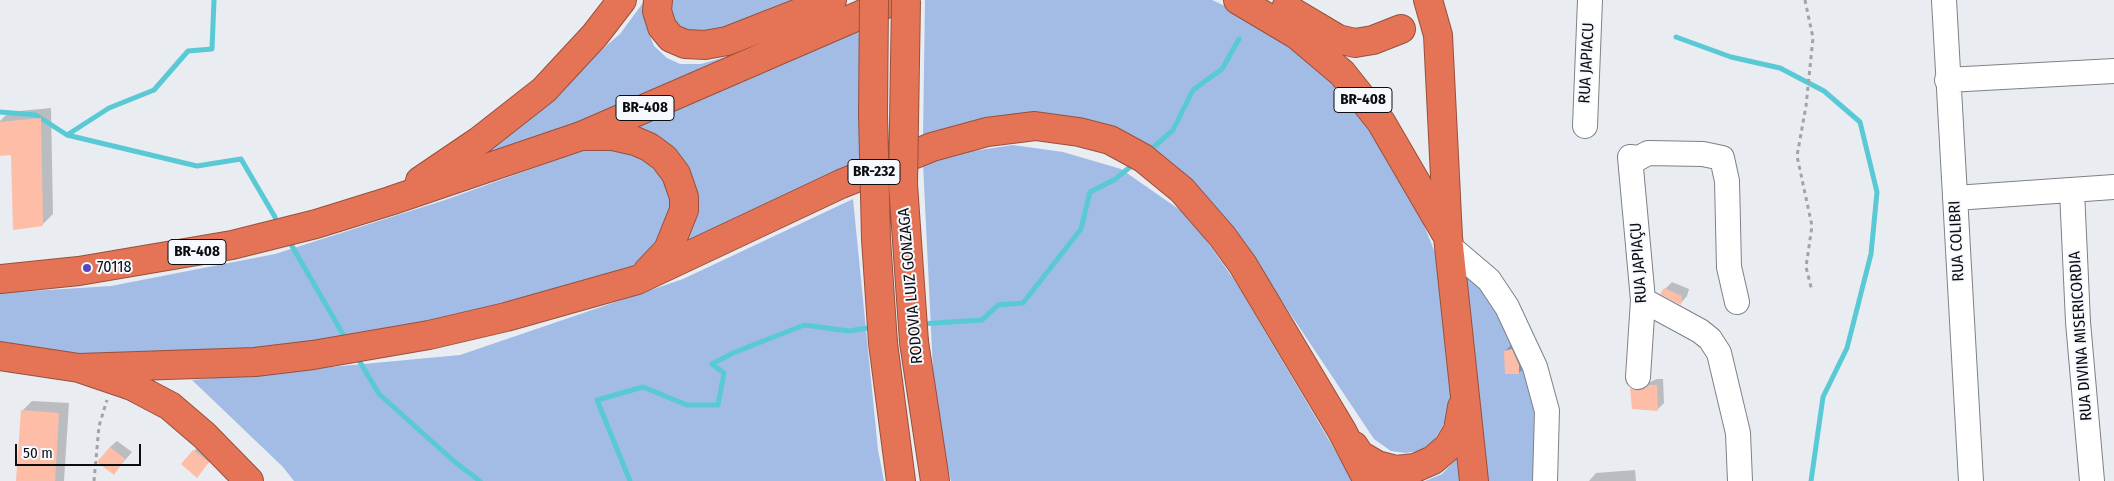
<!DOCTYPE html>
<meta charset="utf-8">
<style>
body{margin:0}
#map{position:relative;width:2114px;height:481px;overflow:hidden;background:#e9ecf1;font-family:"Fira Sans Condensed",sans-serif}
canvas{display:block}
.scale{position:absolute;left:15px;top:444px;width:126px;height:22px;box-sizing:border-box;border:2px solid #0c0d0f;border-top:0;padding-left:6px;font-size:15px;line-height:18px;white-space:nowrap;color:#0c0d0f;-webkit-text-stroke:4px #f6f9ff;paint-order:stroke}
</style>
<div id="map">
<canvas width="2114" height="481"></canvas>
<div class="scale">50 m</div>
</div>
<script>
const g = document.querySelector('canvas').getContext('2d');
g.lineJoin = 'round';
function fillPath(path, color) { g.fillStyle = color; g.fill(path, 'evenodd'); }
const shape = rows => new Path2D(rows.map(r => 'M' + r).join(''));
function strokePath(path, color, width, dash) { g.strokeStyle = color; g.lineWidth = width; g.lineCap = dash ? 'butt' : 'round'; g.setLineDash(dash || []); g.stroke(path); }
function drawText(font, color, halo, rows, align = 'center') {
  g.font = font + ' "Fira Sans Condensed",sans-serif'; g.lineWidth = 4; g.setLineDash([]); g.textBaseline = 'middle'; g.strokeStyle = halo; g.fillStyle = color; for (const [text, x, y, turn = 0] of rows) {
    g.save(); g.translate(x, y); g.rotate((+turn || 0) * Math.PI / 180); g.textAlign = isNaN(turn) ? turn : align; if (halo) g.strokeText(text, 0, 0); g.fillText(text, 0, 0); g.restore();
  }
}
const green = shape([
 [645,0,648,8,646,25,654,46,667,58,680,64,701,64,732,55,861,5,481,164,465,159,534,108,620,34],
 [672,0,811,0,726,36,678,30,670,18],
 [925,0,1212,0,1247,16,1317,64,1359,113,1409,188,1440,265,1454,379,1448,417,1433,442,1419,451,1405,453,1391,451,1374,439,1259,267,1108,133,923,138],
 [858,26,865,104,858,171,674,257,692,185,622,129],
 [606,142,629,148,664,175,669,191,670,232,646,262,535,301,258,354,84,354,0,343,0,293,111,286,275,254,445,200],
 [1013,145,1063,152,1121,169,1190,217,1237,284,1353,481,951,481,935,412,923,163,966,152],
 [853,199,878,450,884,481,294,481,283,467,192,380,460,355,683,279],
 [1462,260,1485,281,1537,387,1544,481,1487,481],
 [1460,455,1464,481,1425,481,1442,474]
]);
const shadow = shape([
 [51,108,53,214,43,224,12,153,0,146,0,121,9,112],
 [1672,282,1689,289,1687,296,1681,303,1665,289],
 [1512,344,1526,366,1519,373,1505,351],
 [1657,379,1663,379,1664,403,1657,410,1632,389,1639,382,1645,384],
 [32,401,69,403,64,481,17,481,22,411],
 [117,441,132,452,114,473,110,447],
 [201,443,215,455,197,476,183,464],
 [1635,470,1636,481,1589,481,1596,473]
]);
const stream = shape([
 [1676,37,1731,57,1780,68,1824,91,1860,122,1877,192,1871,254,1847,348,1823,397,1811,481],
 [0,112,36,115,67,135,197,166,241,159,275,217],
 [67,135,109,108,154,90,188,51,212,49,214,0],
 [1149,151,1173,130,1193,90,1222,69,1239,39],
 [292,246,344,336],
 [920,324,982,320,998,305,1023,303,1081,229,1090,192,1114,180,1135,163],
 [357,357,379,394,456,463,480,481],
 [630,481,597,400,643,387,687,405,718,405,724,373,712,364,733,353,804,325,849,331,874,327]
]);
const building = shape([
 [41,118,43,226,13,230,11,155,0,156,0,122],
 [1664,288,1682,296,1681,305,1660,294],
 [1512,349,1519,365,1519,374,1505,374,1504,351],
 [1649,385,1657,385,1658,411,1632,409,1630,388,1638,391],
 [21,410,59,413,55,481,16,481],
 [110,447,125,459,114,475,97,462],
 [193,450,209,462,197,478,181,464]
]);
const path = shape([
 [1805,0,1813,38,1806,106,1797,156,1812,226,1806,267,1812,291],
 [94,481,99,426,107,400]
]);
const minor = shape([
 [1944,0,1971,481],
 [1947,80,2114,71],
 [1585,126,1590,0],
 [2072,191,2078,322,2092,481],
 [1955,198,2114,187],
 [1449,246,1489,280,1507,307,1535,367,1547,411,1545,481],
 [1643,300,1700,331,1710,339,1719,353,1738,433,1740,481],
 [1638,377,1643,300,1630,157,1639,158,1648,153,1703,154,1722,158,1727,181,1729,267,1737,302]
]);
const highway = shape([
 [658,0,657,11,662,27,671,38,685,44,705,45,727,41,832,0],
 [1238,0,1297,35,1342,73,1381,122,1445,232],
 [1428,0,1438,35,1448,237,1474,481],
 [1286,8,1338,39,1355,43,1373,40,1401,29],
 [585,136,613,136,635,141,649,147,664,158,676,174,684,197,684,210,668,250,648,271],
 [420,181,479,141,544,90,595,35,622,0],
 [0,279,79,271,232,245,316,224,390,201,581,136,895,0],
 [914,342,935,481],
 [883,343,901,481],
 [0,356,79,368,132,386,170,406,205,436,249,481],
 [79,368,255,362,313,355,429,335,506,317,637,280,841,184,932,147,987,132,1035,126,1079,132,1110,140,1143,158,1182,190,1222,236,1243,265,1342,431,1368,481],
 [1354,446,1360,455,1377,465,1396,470,1415,468,1433,460,1448,447,1458,430,1462,407]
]);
const highwayBridge = shape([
 [874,0,873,114,876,239,883,343],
 [906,0,903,184,914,342]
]);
const markers = [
 [87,268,5,"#5747bf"]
];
const shields = [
 [1363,100,58],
 [645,108,58],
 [874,172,52],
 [197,252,58]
];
const shieldNames = [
 ["BR-408",1363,100],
 ["BR-408",645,108],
 ["BR-232",874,172],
 ["BR-408",197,252]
];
const streetNames = [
 ["RUA JAPIACU",1587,63,-87],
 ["RUA COLIBRI",1957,241,-93],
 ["RUA JAPIAÇU",1639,263,-94],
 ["RODOVIA LUIZ GONZAGA",911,286,-95],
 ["RUA DIVINA MISERICORDIA",2081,336,-94]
];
const poiNames = [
 ["70118",97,268]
];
fillPath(green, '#a2bce5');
fillPath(shadow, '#0003');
strokePath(stream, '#59c9d5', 5);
fillPath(building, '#febda7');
strokePath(minor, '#7e8186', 26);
strokePath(highway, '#98503c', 30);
strokePath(path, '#a1a3a7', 3, [4, 4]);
strokePath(minor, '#fff', 24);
strokePath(highway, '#e47455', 28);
strokePath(highwayBridge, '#98503c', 30, []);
strokePath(highwayBridge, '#e47455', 28);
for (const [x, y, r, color] of markers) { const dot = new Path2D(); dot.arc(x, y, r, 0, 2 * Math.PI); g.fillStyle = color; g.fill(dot); strokePath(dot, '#f6f9ff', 2); }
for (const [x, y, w] of shields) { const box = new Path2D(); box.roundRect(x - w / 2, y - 12.5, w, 25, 4); g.fillStyle = '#f6f9ff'; g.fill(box); strokePath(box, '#0c0d0f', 1); }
drawText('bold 15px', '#0c0d0f', null, shieldNames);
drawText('16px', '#0c0d0f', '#f6f9ff', streetNames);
drawText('16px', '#0c0d0f', '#f6f9ff', poiNames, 'left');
</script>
